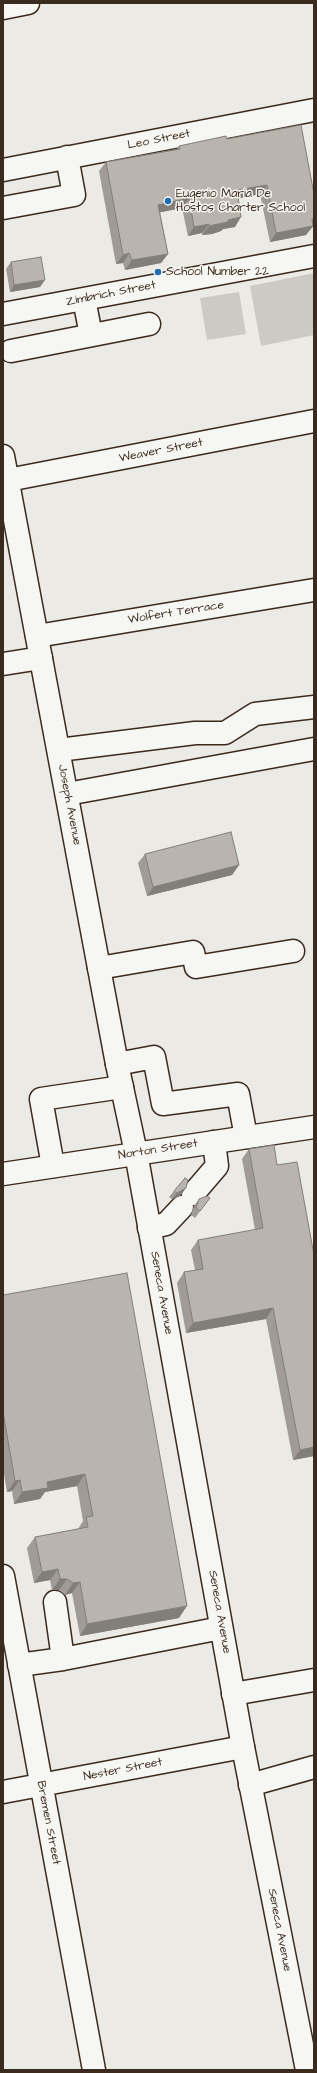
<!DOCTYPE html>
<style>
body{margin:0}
#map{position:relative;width:317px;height:2073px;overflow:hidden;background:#ebeae5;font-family:"Architects Daughter",sans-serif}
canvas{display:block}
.frame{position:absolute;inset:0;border:4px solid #3b2a1e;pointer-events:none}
</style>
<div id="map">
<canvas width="317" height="2073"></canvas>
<div class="frame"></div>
</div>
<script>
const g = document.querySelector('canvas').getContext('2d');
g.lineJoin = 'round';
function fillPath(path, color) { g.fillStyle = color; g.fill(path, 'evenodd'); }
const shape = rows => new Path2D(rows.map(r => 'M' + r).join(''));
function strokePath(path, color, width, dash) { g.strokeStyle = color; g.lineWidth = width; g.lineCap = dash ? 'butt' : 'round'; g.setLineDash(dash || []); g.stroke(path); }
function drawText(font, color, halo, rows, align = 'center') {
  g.font = font + ' "Architects Daughter",sans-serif'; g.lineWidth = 3; g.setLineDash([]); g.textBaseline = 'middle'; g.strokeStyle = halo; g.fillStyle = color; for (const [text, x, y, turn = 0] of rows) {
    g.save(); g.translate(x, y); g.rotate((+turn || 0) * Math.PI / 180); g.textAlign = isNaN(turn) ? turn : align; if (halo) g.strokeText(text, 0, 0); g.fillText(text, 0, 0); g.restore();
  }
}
const green = shape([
 [314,273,314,335,261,346,250,286],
 [239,292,246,334,207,340,200,298]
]);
const minor = shape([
 [3,8,28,3],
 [3,170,314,110],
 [3,208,74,195,67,157],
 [84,299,91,335],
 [3,314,314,256],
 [11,351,149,324],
 [8,480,314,421],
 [37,636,314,590],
 [3,664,41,658],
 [59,750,195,733,225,733,255,714,314,707],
 [67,794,314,749],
 [99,968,193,952,196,967,293,951],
 [117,1064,154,1057,163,1104,238,1094,246,1137],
 [53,1166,41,1099,122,1087],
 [193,1194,217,1166,214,1142],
 [149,1228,166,1224,182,1207],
 [3,1576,94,2070],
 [55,1602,63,1659],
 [19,1665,63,1659,221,1628],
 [233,1694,314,1680],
 [250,1785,314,1767],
 [3,1792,243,1747]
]);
const major = shape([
 [3,456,117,1064,136,1153,243,1747,307,2070],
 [3,1174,314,1127]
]);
const wall = shape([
 [227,139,314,194,314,225,306,235,270,242,260,194,239,198,235,227,223,229,221,231,212,234,202,235,202,233,188,236,182,208,160,212,168,254,161,263,125,270,123,263,116,264,99,171,106,162,177,149,179,146],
 [11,262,40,287,10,292,6,269],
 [145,854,239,865,232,875,147,896,138,863],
 [249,1149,277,1165,314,1255,314,1456,293,1460,266,1319,186,1333,177,1283,184,1272,195,1270,191,1250,198,1240,255,1230,242,1159],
 [174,1191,181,1195,172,1199,169,1197],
 [210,1198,195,1218,191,1215,194,1206,199,1199],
 [3,1295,179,1618,80,1636,72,1593,65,1595,59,1590,52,1590,50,1580,34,1583,27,1548,35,1537,78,1529,83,1521,77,1486,45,1492,40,1499,14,1504,12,1491,7,1492,3,1468]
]);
const shadedWall = shape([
 [267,185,260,194,231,200,237,190],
 [189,198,182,208,152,214,158,205],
 [241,217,235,227,223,229,221,231,212,234,202,235,209,226,228,220],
 [312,219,314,219,314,225,306,235,270,242,276,233],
 [209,224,202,233,188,236,194,227],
 [129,253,123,263,116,264,123,255],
 [168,254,161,263,125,270,132,260],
 [45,280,40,287,10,292,14,285],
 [239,865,232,875,147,896,153,887],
 [186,1188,181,1195,172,1199,177,1193],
 [273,1308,266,1319,186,1333,193,1323],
 [314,1447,314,1456,293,1460,300,1450],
 [85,1474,77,1486,45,1492,40,1499,14,1504,22,1492,47,1482],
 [20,1480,12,1491,7,1492,15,1481],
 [58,1569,50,1580,34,1583,42,1572],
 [60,1579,67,1579,59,1590,52,1590],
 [80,1582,72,1593,65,1595,73,1583],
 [187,1606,179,1618,80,1636,87,1624]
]);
const building = shape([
 [301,125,314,194,314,219,312,219,313,226,276,233,267,185,237,190,241,217,228,220,228,222,218,224,209,226,209,224,194,227,189,198,158,205,168,254,132,260,129,253,123,255,106,162,180,149,179,146,226,136,227,139,301,125],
 [41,257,45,280,14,285,11,262,41,257],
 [231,832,239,865,153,887,145,854,231,832],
 [274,1145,277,1165,297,1162,314,1255,314,1447,300,1450,273,1308,193,1323,184,1272,203,1269,198,1240,263,1228,249,1149,274,1145],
 [185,1178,188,1180,186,1188,177,1193,174,1191,185,1178],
 [207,1196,210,1198,200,1211,196,1208,199,1199,207,1196],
 [127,1273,187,1606,87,1624,80,1582,73,1583,67,1579,60,1579,58,1569,42,1572,35,1537,88,1527,86,1517,93,1516,85,1474,47,1482,48,1488,22,1492,20,1480,15,1481,3,1412,3,1295,127,1273]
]);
const markers = [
 [168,201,4,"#1f6fb2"],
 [158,272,4,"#1f6fb2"]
];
const streetNames = [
 ["Leo Street",159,140,-11],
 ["Zimbrich Street",111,294,-11],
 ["Weaver Street",161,451,-11],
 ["Wolfert Terrace",176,613,-9],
 ["Joseph Avenue",69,805,79],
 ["Norton Street",158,1150,-9],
 ["Seneca Avenue",161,1293,80],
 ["Seneca Avenue",219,1612,80],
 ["Nester Street",123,1770,-11],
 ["Bremen Street",48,1823,79],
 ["Seneca Avenue",279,1930,79]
];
const poiNames = [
 ["Eugenio Maria De",176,194],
 ["Hostos Charter School",176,208],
 ["School Number 22",166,272]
];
fillPath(green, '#cdcac4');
strokePath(minor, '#3b2a1e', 25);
strokePath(major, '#3b2a1e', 25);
strokePath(minor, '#f6f6f2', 22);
strokePath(major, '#f6f6f2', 22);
fillPath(wall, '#a09b96');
fillPath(shadedWall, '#827e7a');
fillPath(building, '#bab4ae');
strokePath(building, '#827e7a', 1);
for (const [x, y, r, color] of markers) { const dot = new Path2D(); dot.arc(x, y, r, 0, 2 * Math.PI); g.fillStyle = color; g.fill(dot); strokePath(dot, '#f6f6f2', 1.5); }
drawText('12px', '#3b2a1e', '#f6f6f2', streetNames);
drawText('12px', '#3b2a1e', '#f6f6f2', poiNames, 'left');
</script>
